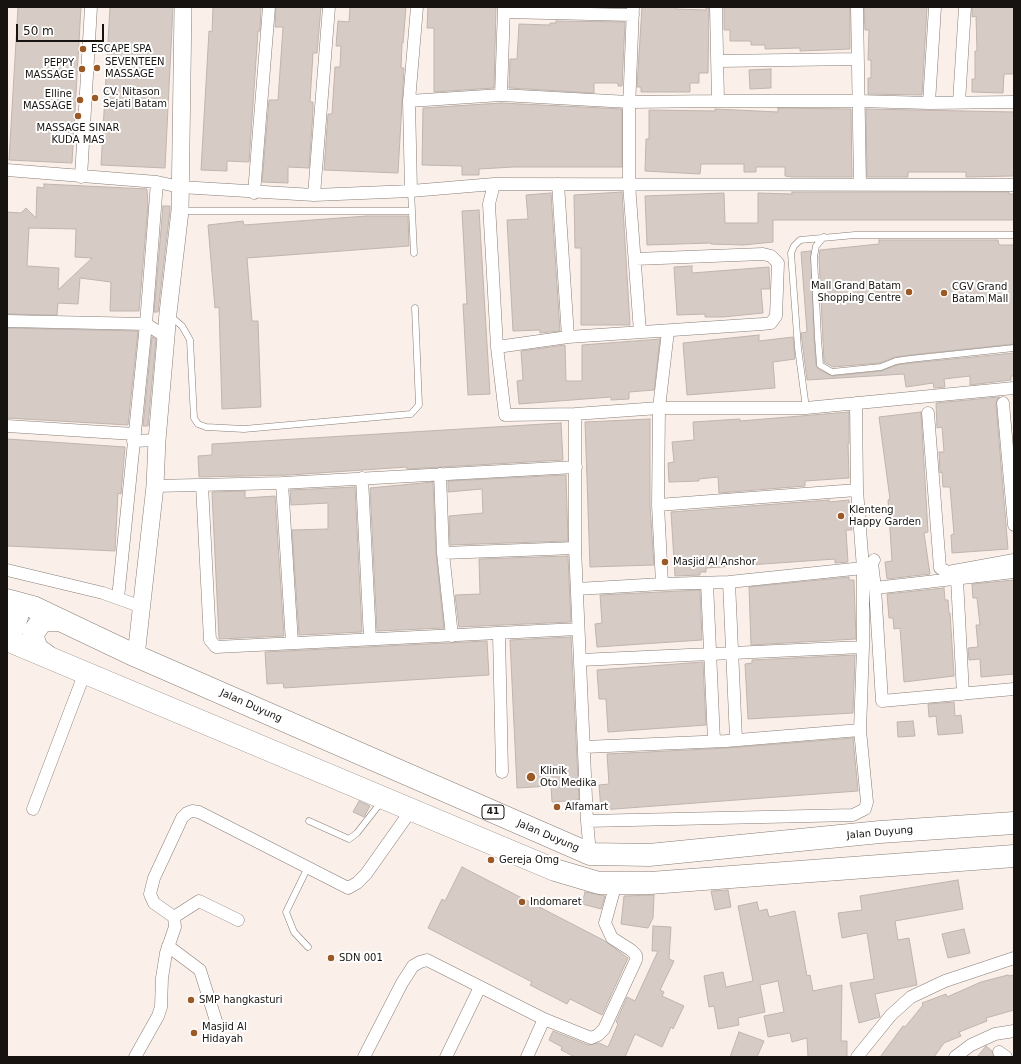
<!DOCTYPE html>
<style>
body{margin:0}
#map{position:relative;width:1021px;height:1064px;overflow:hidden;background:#fbf0e9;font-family:"DejaVu Sans",sans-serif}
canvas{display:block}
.frame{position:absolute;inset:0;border:8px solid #171310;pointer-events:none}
.scale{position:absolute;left:16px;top:24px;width:88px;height:18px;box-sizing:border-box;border:2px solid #171310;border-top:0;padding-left:5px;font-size:12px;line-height:14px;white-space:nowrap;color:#171310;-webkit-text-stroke:3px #fff;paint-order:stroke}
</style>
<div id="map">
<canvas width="1021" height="1064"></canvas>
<div class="frame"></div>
<div class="scale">50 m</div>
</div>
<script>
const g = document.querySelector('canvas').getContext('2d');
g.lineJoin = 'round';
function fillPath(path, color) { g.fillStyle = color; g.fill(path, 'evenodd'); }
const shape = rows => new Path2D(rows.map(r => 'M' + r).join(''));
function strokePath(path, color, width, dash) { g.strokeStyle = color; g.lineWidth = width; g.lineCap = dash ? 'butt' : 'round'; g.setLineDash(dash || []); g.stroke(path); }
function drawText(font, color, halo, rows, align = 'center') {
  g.font = font + ' "DejaVu Sans",sans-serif'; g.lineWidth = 4; g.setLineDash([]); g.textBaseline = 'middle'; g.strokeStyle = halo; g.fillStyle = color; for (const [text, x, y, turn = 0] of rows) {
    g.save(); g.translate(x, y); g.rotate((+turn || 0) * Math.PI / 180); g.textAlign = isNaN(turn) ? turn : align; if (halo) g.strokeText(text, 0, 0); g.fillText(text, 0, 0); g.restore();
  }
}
const building = shape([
 [18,7,81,7,72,163,9,160,18,7],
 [110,7,173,7,165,168,101,165,110,7],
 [213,7,261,7,260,31,258,31,249,162,227,161,227,171,201,170,209,31,212,32,213,7],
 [276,7,321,7,317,53,313,53,310,102,313,102,313,112,309,168,288,167,288,183,262,182,269,100,278,100,283,27,275,27,276,7],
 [350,7,406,7,403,43,402,43,401,68,404,68,398,173,324,170,328,114,332,114,335,67,340,67,341,46,336,46,338,21,349,22,350,7],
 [428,7,496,7,494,88,434,92,434,28,427,28,428,7],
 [642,7,676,7,676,9,706,10,706,7,709,7,708,73,699,73,699,83,690,83,690,92,641,92,641,87,637,87,642,7],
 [724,7,850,7,850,49,800,51,800,48,765,49,765,45,751,45,751,41,730,41,730,30,724,30,724,7],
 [864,7,927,7,922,95,868,94,868,78,871,78,871,60,868,60,869,30,865,30,864,7],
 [972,7,1014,7,1014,74,1004,74,1003,93,972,92,972,79,975,79,975,51,977,51,976,16,972,17,972,7],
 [556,21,625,22,622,86,618,86,618,83,594,83,594,93,509,88,510,59,517,59,519,24,550,25,550,23,556,23,556,21],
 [771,69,771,88,750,89,749,70,771,69],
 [501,103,622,109,622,167,514,167,479,169,479,175,462,175,462,166,422,165,423,108,501,103],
 [778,108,851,109,852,177,792,177,785,176,785,167,756,167,756,172,744,172,744,164,701,164,700,174,645,171,646,139,649,139,649,110,715,111,715,109,778,112,778,108],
 [866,109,1014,112,1014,176,966,177,966,172,908,172,908,177,867,177,866,109],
 [44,184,147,189,148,205,139,311,110,311,111,282,80,278,78,304,58,303,57,315,7,314,7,212,21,213,26,208,36,218,37,187,44,188,44,184],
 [29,228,76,229,75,257,92,258,58,290,59,268,27,266,29,228],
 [622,192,630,325,581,325,581,248,575,248,574,195,622,192],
 [792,192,1009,192,1009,194,1014,194,1014,220,773,220,773,242,743,245,711,244,711,243,647,245,645,196,724,193,725,223,758,223,758,193,792,194,792,192],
 [551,193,560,331,540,333,540,330,513,331,507,220,528,219,526,195,551,193],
 [163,206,170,206,170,210,158,312,154,312,163,206],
 [479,210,490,394,468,395,463,304,467,304,462,211,479,210],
 [367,216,408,216,409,246,247,258,252,321,258,321,261,407,222,409,219,307,215,308,208,225,243,221,244,225,367,216],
 [879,240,998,240,999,245,1014,245,1014,344,910,355,895,357,880,363,833,367,824,362,819,257,820,250,879,244,879,240],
 [811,251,814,338,816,365,818,369,832,376,881,371,897,365,911,363,1014,353,1014,376,1011,376,1011,380,970,385,970,376,944,379,945,387,934,388,933,383,906,387,904,374,807,380,801,333,807,332,801,252,811,251],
 [692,266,692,273,769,267,770,289,761,289,763,313,723,317,705,317,705,314,677,315,674,267,692,266],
 [7,328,138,331,128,425,7,418,7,328],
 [759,335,759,341,793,337,795,359,773,362,775,388,687,395,683,343,759,335],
 [152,337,156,339,148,426,143,426,152,337],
 [660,339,654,390,629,392,629,399,611,400,611,397,519,404,517,381,523,380,521,351,565,345,566,381,582,381,582,345,660,339],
 [999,397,996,404,1008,549,952,553,951,535,954,534,950,487,943,487,942,472,940,473,939,452,944,452,942,427,937,428,936,403,999,397],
 [849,412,849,444,848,444,849,478,805,481,805,486,719,493,718,477,699,479,699,481,669,482,668,463,674,462,672,442,694,440,693,422,740,419,740,421,849,412],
 [921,412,928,532,924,533,930,574,887,579,885,562,892,561,888,500,890,499,879,417,921,412],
 [650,419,650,505,654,565,590,567,585,422,650,419],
 [561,423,563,460,407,469,407,467,289,475,199,477,198,456,212,455,212,444,561,423],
 [7,439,125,447,121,494,118,493,115,551,7,546,7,439],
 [566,475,568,541,450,545,449,516,483,513,482,489,448,492,448,481,566,475],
 [433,482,436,554,444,628,377,631,370,488,433,482],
 [355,487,362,632,299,635,292,530,328,529,328,503,291,505,290,490,355,487],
 [245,491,245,498,275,496,284,636,219,639,212,492,245,491],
 [829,500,829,502,849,500,852,530,846,530,848,562,835,563,835,559,706,568,706,572,700,572,700,575,675,576,671,512,829,500],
 [568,556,571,622,459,627,455,595,480,594,479,559,568,556],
 [849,577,849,580,854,580,856,639,751,645,749,587,849,577],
 [1014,580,1014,674,981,677,980,659,969,660,968,648,978,647,976,625,980,625,977,598,973,598,972,584,1014,580],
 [944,588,945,600,948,600,949,613,950,613,954,676,904,682,900,628,894,629,893,618,889,618,887,594,944,588],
 [700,590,702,640,597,647,595,624,602,623,600,595,700,590],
 [571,637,579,800,552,802,551,786,517,788,510,640,571,637],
 [487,641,489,675,284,688,283,683,267,684,265,652,487,641],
 [855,655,853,713,748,719,745,664,752,663,752,660,855,655],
 [703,662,706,725,608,732,606,699,599,699,597,670,703,662],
 [954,702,955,716,961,715,963,733,938,735,936,716,929,717,928,704,954,702],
 [913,721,915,736,898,737,897,722,913,721],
 [853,738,858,791,601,810,599,785,609,784,607,754,727,748,853,738],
 [359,801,370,806,364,817,353,812,359,801],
 [462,867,605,941,628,958,602,1015,570,999,567,1004,530,985,532,982,428,928,442,899,445,901,462,867],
 [958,880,963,909,895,921,898,940,909,938,917,985,875,994,880,1017,859,1023,850,983,874,979,867,933,842,938,838,913,862,910,860,896,958,880],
 [728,890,731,907,715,910,711,891,728,890],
 [585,892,605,896,601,909,582,904,585,892],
 [654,895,653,918,648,928,621,924,624,896,654,895],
 [757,902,759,911,767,909,769,917,795,911,807,976,810,975,813,991,842,985,841,1041,847,1041,847,1057,808,1057,807,1038,792,1042,790,1033,768,1037,764,1016,784,1012,778,981,760,985,765,1012,738,1018,739,1025,718,1029,714,1006,709,1007,704,976,723,972,726,987,753,981,738,906,757,902],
 [653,926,671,927,669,959,674,961,660,990,664,992,662,996,684,1006,673,1029,671,1027,662,1047,635,1034,625,1057,575,1057,561,1050,562,1047,549,1040,553,1031,588,1045,599,1043,608,1047,618,1024,616,1022,627,997,635,1001,658,951,652,951,653,926],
 [964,929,970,953,948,958,942,934,964,929],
 [1008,975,1008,976,1014,975,1014,1010,986,1018,987,1021,959,1032,961,1036,944,1043,934,1057,880,1057,903,1026,905,1027,923,1005,922,1003,946,994,947,997,981,982,1008,975],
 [739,1032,764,1041,757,1057,730,1057,739,1032],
 [986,1046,992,1051,994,1057,977,1057,986,1046]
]);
const lane = shape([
 [411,191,414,253],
 [182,211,412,211],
 [824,237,816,246,814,257,818,338,820,365,832,372,881,367,896,361,910,359,1014,348],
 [169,315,182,326,190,340,194,418,198,424,206,427,244,429,411,414,419,405,415,308],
 [806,408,798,348,791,253,794,246,800,240,855,235,1014,235],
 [309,821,349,839,357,833,382,801],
 [308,947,294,932,286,912,308,867]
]);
const street = shape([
 [633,7,629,109,629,184,640,332],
 [716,7,718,101],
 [857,7,860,184],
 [504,12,633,15],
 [718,61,857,59],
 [501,95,504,7],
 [409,101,501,95,629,102,718,101,858,101,929,103,1014,102],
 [959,102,965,7],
 [929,103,935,7],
 [7,170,157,182,180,187,314,195,411,191,494,184,1014,185],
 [81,177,91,7],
 [494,184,489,204,497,347,505,415,575,414,659,408,806,408,1014,388],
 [558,184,568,337],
 [411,191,409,101,417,7],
 [254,193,269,7],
 [314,195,329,7],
 [7,321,146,324,166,337],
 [497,347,568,337,762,324,771,323,776,316,778,263,771,256,763,254,635,259],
 [1003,403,1014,525],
 [928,413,940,568,948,572,1014,560],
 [575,414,575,548,587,821,590,854],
 [7,426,134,434],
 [133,441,157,440],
 [440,474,443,553,452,636],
 [362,478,370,639],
 [282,483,292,643],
 [202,485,210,640,216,647,578,629],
 [155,486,282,483,576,467],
 [658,505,857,490],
 [443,553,575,548],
 [874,560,872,563,875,588,882,701,1014,689],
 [7,570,103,593,142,607],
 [957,579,963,694],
 [729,582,736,739],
 [707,583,714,741],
 [662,584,658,505,659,408,668,331],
 [875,588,1014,572],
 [577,589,662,584,729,582,863,568],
 [118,598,146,324,157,182],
 [499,634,502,772],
 [580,660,863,647],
 [584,747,726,741,860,730],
 [33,809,85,672],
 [587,821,853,815,865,809,867,802,860,730,863,647,863,568,857,490,856,403],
 [174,917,199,901,238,920],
 [168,946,200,970,217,1024],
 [999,1052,1006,1057],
 [135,1057,158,1016,161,1007,162,978,166,953,175,927,174,917,154,903,150,894,154,878,182,818,187,813,192,811,199,812,348,888,357,883,366,874,412,809],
 [364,1057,402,983,413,966,420,962,427,960,544,1019,591,1038,598,1035,604,1029,636,960,636,955,631,950,612,938,605,923,616,883],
 [446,1057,480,987],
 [527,1057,544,1019],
 [857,1057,891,1015,911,997,945,981,1014,958],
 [955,1057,971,1045,995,1034,1014,1031]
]);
const secondary = shape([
 [136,656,155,486,157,440,168,313,180,211,183,7]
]);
const highway = shape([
 [7,600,33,607,136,656,590,854,649,855,880,832,1014,823],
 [7,601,13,606,17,617,13,628,7,633],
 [7,640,555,870,599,883,650,883,1014,856],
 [47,656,37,649,33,638,34,632,41,622,47,620,59,620]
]);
const markers = [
 [83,49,4,"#9a5925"],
 [97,68,4,"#9a5925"],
 [82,69,4,"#9a5925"],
 [95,98,4,"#9a5925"],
 [80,100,4,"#9a5925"],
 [78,116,4,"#9a5925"],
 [909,292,4,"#9a5925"],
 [944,293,4,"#9a5925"],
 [841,516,4,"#9a5925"],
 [665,562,4,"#9a5925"],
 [531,777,5,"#9a5925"],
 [557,807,4,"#9a5925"],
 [491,860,4,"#9a5925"],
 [522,902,4,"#9a5925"],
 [331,958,4,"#9a5925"],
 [191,1000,4,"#9a5925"],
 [194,1033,4,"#9a5925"]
];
const shields = [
 [493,812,22]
];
const shieldNames = [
 ["41",493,812]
];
const poiNames = [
 ["ESCAPE SPA",91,49],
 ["SEVENTEEN",105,62],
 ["MASSAGE",105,74],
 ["PEPPY",74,63,"right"],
 ["MASSAGE",74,75,"right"],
 ["CV. Nitason",103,92],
 ["Sejati Batam",103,104],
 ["Elline",72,94,"right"],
 ["MASSAGE",72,106,"right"],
 ["MASSAGE SINAR",78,128,"center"],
 ["KUDA MAS",78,140,"center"],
 ["Mall Grand Batam",901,286,"right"],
 ["Shopping Centre",901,298,"right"],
 ["CGV Grand",952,287],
 ["Batam Mall",952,299],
 ["Klenteng",849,510],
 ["Happy Garden",849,522],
 ["Masjid Al Anshor",673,562],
 ["Klinik",540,771],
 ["Oto Medika",540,783],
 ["Alfamart",565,807],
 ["Gereja Omg",499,860],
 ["Indomaret",530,902],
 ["SDN 001",339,958],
 ["SMP hangkasturi",199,1000],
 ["Masjid Al",202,1027],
 ["Hidayah",202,1039]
];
const streetNames = [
 ["Jalan Duyung",251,706,24],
 ["Jalan Duyung",880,833,-5],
 ["Jalan Duyung",548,836,23]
];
fillPath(building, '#d7ccc5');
strokePath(building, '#c0b5ae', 1);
strokePath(lane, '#877d76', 7);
strokePath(street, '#877d76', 13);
strokePath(secondary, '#877d76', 18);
strokePath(highway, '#877d76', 23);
strokePath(lane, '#fff', 6);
strokePath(street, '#fff', 12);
strokePath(secondary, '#fff', 17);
strokePath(highway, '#fff', 22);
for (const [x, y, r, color] of markers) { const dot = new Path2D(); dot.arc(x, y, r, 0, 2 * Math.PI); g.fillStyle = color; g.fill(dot); strokePath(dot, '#fff', 1.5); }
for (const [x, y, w] of shields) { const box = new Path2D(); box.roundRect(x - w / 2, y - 7, w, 14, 3); g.fillStyle = '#fff'; g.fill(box); strokePath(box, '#171310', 1); }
drawText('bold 9px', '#171310', null, shieldNames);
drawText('10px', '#171310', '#fff', poiNames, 'left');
drawText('10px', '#171310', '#fff', streetNames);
</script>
